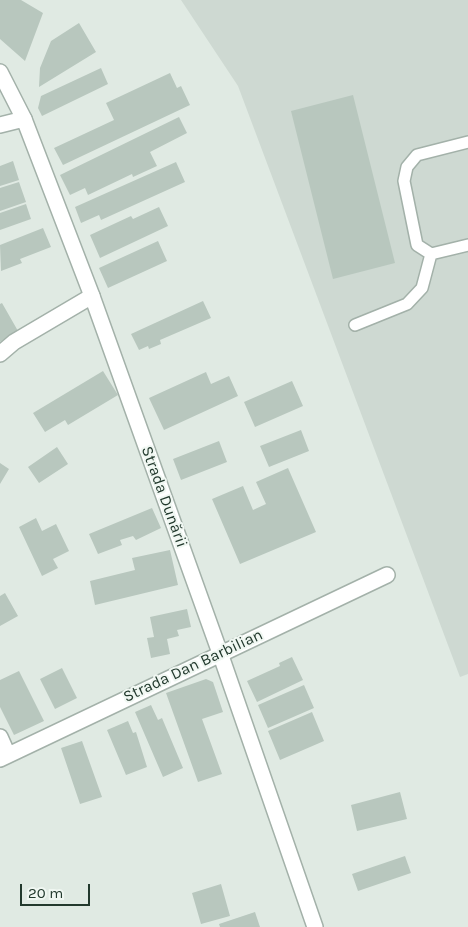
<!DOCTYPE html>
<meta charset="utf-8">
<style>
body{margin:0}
#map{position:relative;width:468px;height:927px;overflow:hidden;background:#e0eae3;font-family:Karla,sans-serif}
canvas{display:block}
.scale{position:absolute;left:20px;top:884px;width:70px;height:22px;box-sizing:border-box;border:2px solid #22392d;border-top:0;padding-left:6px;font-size:15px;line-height:18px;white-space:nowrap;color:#22392d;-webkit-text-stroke:4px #f0f7f2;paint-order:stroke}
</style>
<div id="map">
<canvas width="468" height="927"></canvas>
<div class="scale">20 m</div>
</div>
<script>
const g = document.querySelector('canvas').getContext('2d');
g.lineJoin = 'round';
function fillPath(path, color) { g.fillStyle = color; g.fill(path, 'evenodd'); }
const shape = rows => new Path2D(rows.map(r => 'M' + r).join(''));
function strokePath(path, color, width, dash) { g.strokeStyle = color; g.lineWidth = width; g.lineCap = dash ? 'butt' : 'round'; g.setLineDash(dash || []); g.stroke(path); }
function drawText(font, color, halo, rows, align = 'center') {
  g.font = font + ' Karla,sans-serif'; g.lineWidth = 4; g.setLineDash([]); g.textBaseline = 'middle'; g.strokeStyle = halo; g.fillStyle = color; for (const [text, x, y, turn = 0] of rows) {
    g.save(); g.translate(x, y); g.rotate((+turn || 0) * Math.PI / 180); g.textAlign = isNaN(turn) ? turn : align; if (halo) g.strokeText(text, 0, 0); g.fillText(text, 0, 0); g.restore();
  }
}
const built = shape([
 [181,0,468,0,468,674,460,677,238,86]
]);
const building = shape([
 [0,0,21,0,43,13,25,61,0,39],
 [79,23,96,52,39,87,40,68,51,41],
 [101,68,108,84,42,116,38,108,41,96],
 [170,73,177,88,181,86,190,105,63,165,54,148,114,120,106,103],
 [353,95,395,263,333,279,291,111],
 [179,117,187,133,150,152,157,166,133,177,132,174,88,195,85,188,70,195,60,175],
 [13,161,19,180,0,186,0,166],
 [176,162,185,182,101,220,99,215,81,223,75,207],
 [19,182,26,202,0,211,0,188],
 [26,204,31,219,0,230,0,213],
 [159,207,168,226,100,258,90,235,131,216,133,219],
 [43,228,51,247,20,259,22,263,1,271,0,245],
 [158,241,167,261,108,288,99,268],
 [203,301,211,318,160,340,161,344,149,349,148,346,139,350,131,334],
 [2,303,18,331,0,342,0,304],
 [103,371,118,395,68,425,65,420,45,432,33,413],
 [206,372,211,384,229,376,238,396,164,430,149,398],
 [292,381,303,406,255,427,244,402],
 [301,430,309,451,269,467,260,446],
 [219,441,227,462,181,480,173,459],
 [57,447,68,464,39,483,28,467],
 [0,463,9,469,0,484],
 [288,468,316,532,240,564,212,499,243,486,253,510,266,504,256,482],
 [152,508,161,528,136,540,133,536,120,540,122,545,98,554,89,534],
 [36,518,42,531,56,524,69,551,53,559,58,568,42,576,19,527],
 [170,550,178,585,95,605,90,581,135,570,132,558],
 [5,593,18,616,0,626,0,596],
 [187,609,191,627,177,630,179,636,167,639,170,654,151,658,147,638,154,637,150,617],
 [292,657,303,680,257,702,247,681,280,666,279,663],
 [62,668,77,698,55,709,40,679],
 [19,671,44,721,14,735,0,707,0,680],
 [206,679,213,682,223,712,202,719,222,774,198,782,166,693],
 [304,685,314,708,268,728,258,705],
 [151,705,158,720,162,718,183,768,163,777,135,712],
 [312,712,324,741,280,760,268,731],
 [128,721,133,733,136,732,147,767,126,775,107,730],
 [82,741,102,797,80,804,61,748],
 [400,792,407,819,357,831,351,805],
 [405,856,411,873,358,891,352,874],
 [221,884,230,916,201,924,192,893],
 [255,912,260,927,220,927,219,924]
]);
const service = shape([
 [468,142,417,155,407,167,404,181,417,245,431,254,468,245],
 [355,325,407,304,422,288,431,254]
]);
const minor = shape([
 [0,72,24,119],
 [0,354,14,342,92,296],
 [0,737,8,755],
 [0,759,387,575]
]);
const tertiary = shape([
 [0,125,24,119,92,296,220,653,315,927]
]);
const streetNames = [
 ["Strada Dunării",164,497,70],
 ["Strada Dan Barbilian",193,666,-25]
];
fillPath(built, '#ced9d2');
fillPath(building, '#b8c7be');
strokePath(service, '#a3b1a9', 14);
strokePath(minor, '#a3b1a9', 18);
strokePath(tertiary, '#a3b1a9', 18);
strokePath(service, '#fff', 11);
strokePath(minor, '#fff', 15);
strokePath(tertiary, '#fff', 15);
drawText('16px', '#22392d', '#f0f7f2', streetNames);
</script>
